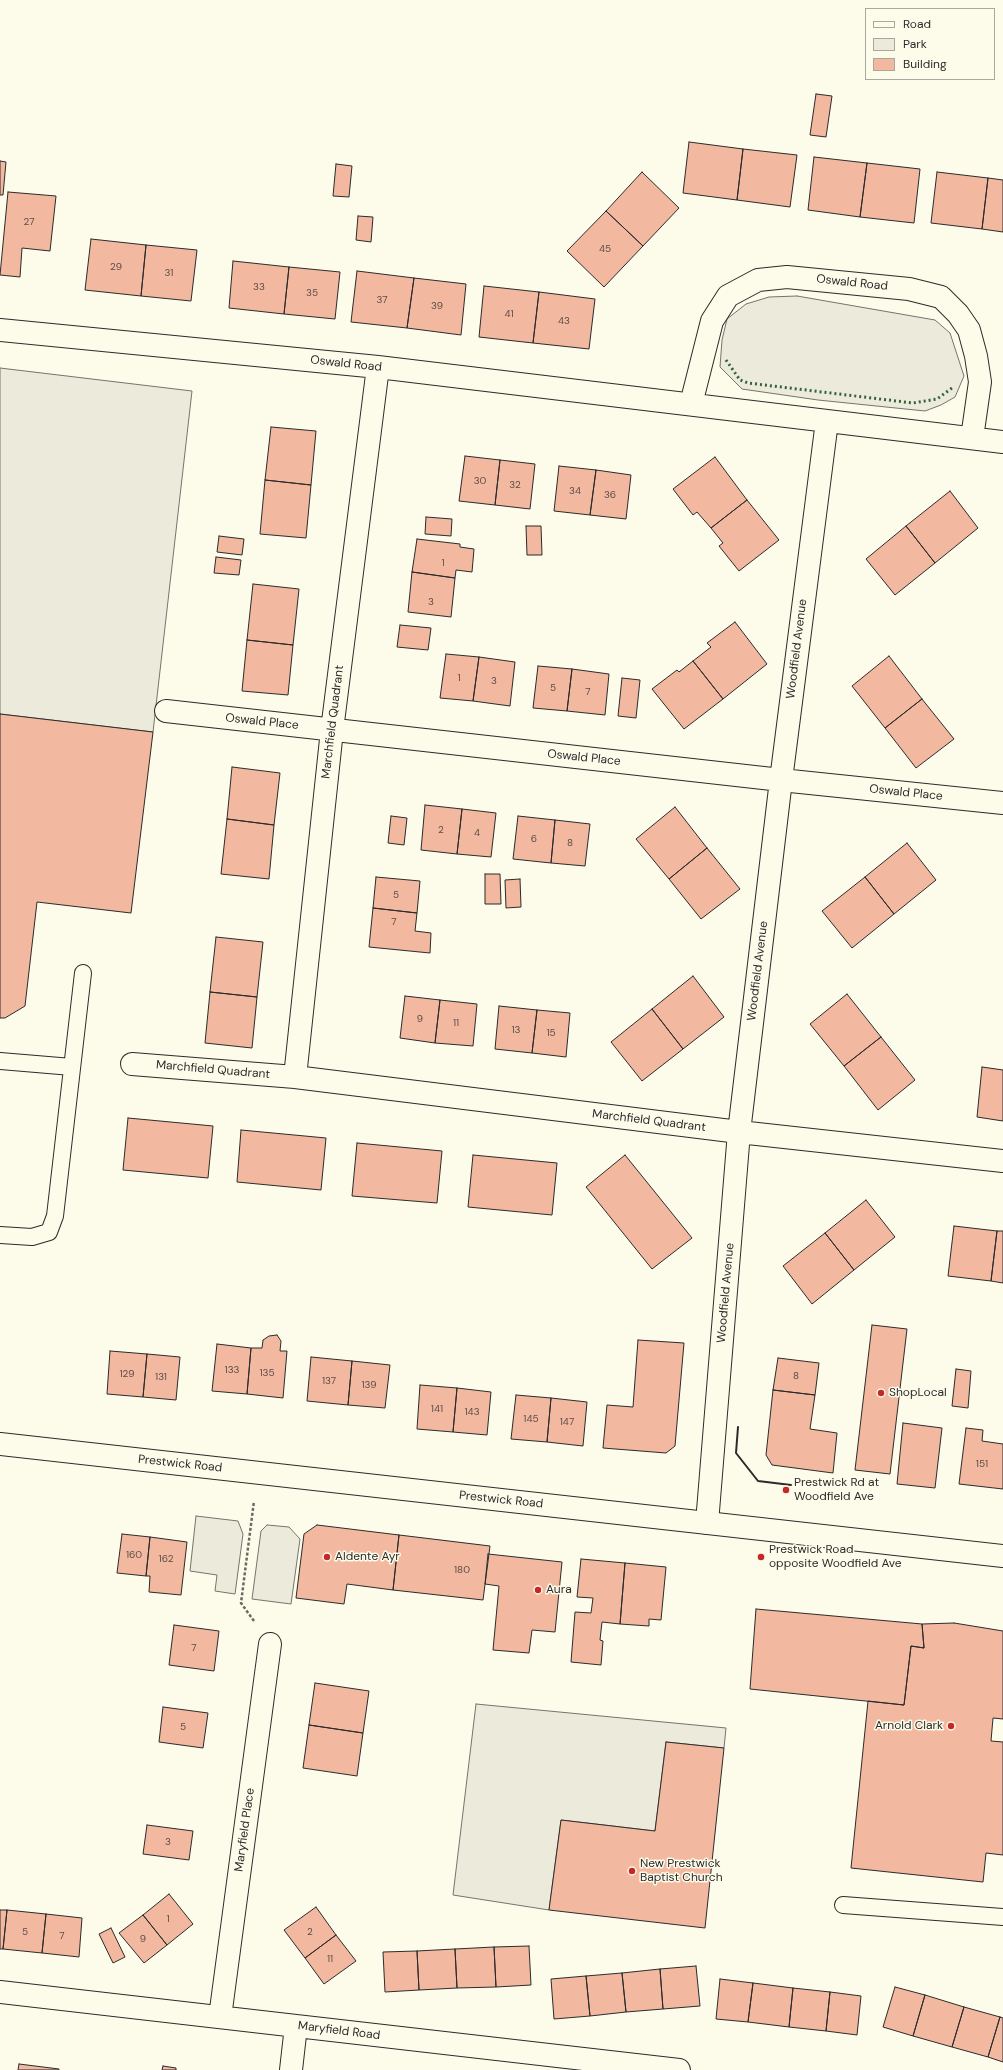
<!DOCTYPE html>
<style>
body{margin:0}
#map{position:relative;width:1003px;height:2070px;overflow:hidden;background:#fdfbea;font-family:"DM Sans",sans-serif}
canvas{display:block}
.legend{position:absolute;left:865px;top:8px;width:130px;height:72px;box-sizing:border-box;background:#fdfbea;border:1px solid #a9a89e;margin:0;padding:5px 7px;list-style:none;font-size:12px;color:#2b2b2b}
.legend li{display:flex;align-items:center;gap:8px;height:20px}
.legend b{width:20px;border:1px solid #a9a89e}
</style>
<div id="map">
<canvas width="1003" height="2070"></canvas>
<ul class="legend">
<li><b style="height:5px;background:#fdfbea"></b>Road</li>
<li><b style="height:11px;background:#ecebdb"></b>Park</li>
<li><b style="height:11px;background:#f2b8a0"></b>Building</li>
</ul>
</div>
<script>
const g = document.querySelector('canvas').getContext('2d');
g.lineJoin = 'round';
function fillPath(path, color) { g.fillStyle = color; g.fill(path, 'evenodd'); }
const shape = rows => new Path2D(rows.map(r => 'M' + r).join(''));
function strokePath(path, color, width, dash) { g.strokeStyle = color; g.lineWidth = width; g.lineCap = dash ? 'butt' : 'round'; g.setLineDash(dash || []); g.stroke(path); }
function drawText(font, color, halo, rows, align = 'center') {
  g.font = font + ' "DM Sans",sans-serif'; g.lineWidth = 3; g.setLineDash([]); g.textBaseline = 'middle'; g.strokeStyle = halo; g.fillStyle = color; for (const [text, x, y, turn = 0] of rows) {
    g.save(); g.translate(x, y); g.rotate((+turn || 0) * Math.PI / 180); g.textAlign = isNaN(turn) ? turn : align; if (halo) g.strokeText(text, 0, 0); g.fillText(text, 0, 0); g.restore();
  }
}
const green = shape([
 [797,296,935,320,950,333,964,376,955,397,941,405,925,411,818,400,742,389,720,367,722,340,727,319,746,304,769,297,797,296],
 [0,368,192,391,153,732,0,714,0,368],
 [196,1516,238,1521,243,1534,235,1594,215,1591,217,1575,190,1571,196,1516],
 [267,1525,289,1527,300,1539,291,1604,252,1599,261,1531,267,1525]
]);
const parking = shape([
 [476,1704,726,1728,724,1748,666,1742,655,1831,561,1820,549,1910,453,1895,476,1704]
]);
const building = shape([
 [816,94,832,96,826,137,810,135,816,94],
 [689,142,743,149,737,200,683,193,689,142],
 [743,149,797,155,790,207,737,200,743,149],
 [814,157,867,163,860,217,808,210,814,157],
 [0,161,6,162,3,195,0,195,0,161],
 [867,163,920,169,914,223,860,217,867,163],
 [336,164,352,166,349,197,333,196,336,164],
 [642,172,679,208,643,246,606,211,642,172],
 [937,172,988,178,982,229,931,223,937,172],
 [988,178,1003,180,1003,232,982,229,988,178],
 [8,192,56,196,50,251,22,248,20,277,0,275,8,192],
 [606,211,643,246,604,287,567,251,606,211],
 [358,216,373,217,371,242,356,240,358,216],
 [91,239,146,245,141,296,85,290,91,239],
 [146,245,197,250,191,301,141,296,146,245],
 [233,261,289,267,284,314,229,308,233,261],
 [289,267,340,272,335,319,284,314,289,267],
 [357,271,414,278,407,328,351,322,357,271],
 [414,278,466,284,461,335,407,328,414,278],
 [484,286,539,292,533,343,479,337,484,286],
 [539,292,595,299,589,349,533,343,539,292],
 [271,427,316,431,311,485,265,480,271,427],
 [465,456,500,460,495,505,459,501,465,456],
 [715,457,747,500,711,528,697,512,693,515,673,489,715,457],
 [500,460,535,464,530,509,495,505,500,460],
 [559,466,596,470,590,515,554,511,559,466],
 [596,470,631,475,626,519,590,515,596,470],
 [265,480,311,485,306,538,260,534,265,480],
 [950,491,978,528,935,563,906,526,950,491],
 [747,500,779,540,739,571,719,546,723,543,711,528,747,500],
 [426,517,452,519,451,536,425,534,426,517],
 [526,526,541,526,542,555,527,555,526,526],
 [906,526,935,563,895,595,866,559,906,526],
 [219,536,244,539,242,555,217,552,219,536],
 [417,539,460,544,460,547,474,549,472,572,456,570,455,578,412,572,417,539],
 [216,557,241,560,239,575,214,573,216,557],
 [412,572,455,578,451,617,408,612,412,572],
 [253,584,299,589,293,645,247,640,253,584],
 [735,622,767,664,723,699,693,661,711,647,707,643,735,622],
 [400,625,431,628,428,650,397,647,400,625],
 [247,640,293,645,288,695,242,691,247,640],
 [446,654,479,657,473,701,440,698,446,654],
 [889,656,922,699,885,728,852,686,889,656],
 [479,657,515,662,510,706,473,701,479,657],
 [693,661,723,699,684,729,652,689,677,670,679,672,693,661],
 [538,666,572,669,567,711,533,708,538,666],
 [572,669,609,674,605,715,567,711,572,669],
 [622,678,640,680,636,718,618,716,622,678],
 [922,699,954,739,916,768,885,728,922,699],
 [0,714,153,732,131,913,37,902,25,1006,5,1018,0,1018,0,714],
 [232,767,280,773,274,825,227,819,232,767],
 [425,805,462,809,457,854,421,850,425,805],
 [675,807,707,848,669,879,636,839,675,807],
 [462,809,496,813,491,857,457,854,462,809],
 [391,816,407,818,404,845,388,843,391,816],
 [518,816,555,820,551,863,513,859,518,816],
 [227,819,274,825,269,879,221,874,227,819],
 [555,820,590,824,585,866,551,863,555,820],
 [907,843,936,880,894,914,865,877,907,843],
 [707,848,740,889,701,919,669,879,707,848],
 [485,874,500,874,501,904,485,904,485,874],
 [376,877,420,881,417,913,373,908,376,877],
 [865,877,894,914,852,948,822,911,865,877],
 [520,879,521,907,506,908,505,880,520,879],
 [373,908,417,913,415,931,431,933,430,953,369,947,373,908],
 [216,937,263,942,257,997,210,992,216,937],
 [693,976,724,1017,683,1049,652,1009,693,976],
 [210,992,257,997,252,1048,205,1043,210,992],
 [847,994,881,1037,844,1066,810,1024,847,994],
 [405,996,440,1000,435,1043,400,1038,405,996],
 [440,1000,477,1004,473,1046,435,1043,440,1000],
 [499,1006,537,1010,532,1053,495,1049,499,1006],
 [652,1009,683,1049,642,1081,611,1042,652,1009],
 [537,1010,570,1013,566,1057,532,1053,537,1010],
 [881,1037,915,1080,878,1110,844,1066,881,1037],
 [982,1067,1003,1070,1003,1121,977,1117,982,1067],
 [128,1118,213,1126,208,1178,123,1170,128,1118],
 [241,1130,326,1138,321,1190,237,1182,241,1130],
 [357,1143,442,1151,437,1203,352,1196,357,1143],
 [473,1155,557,1163,552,1215,468,1207,473,1155],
 [625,1155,692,1238,652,1269,586,1187,625,1155],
 [866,1200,895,1237,854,1270,825,1233,866,1200],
 [954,1226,997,1231,991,1281,948,1276,954,1226],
 [997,1231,1003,1231,1003,1283,991,1281,997,1231],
 [825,1233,854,1270,812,1304,783,1266,825,1233],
 [872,1325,907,1329,890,1474,855,1470,872,1325],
 [277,1335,281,1341,280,1351,287,1351,283,1398,247,1394,251,1348,262,1348,263,1340,269,1336,277,1335],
 [638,1340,684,1343,675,1446,666,1453,603,1448,607,1405,633,1407,638,1340],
 [217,1344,251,1348,247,1394,212,1391,217,1344],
 [110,1351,147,1354,143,1397,107,1394,110,1351],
 [147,1354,180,1357,176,1400,143,1397,147,1354],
 [311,1357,352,1361,348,1405,307,1401,311,1357],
 [778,1358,819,1363,815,1395,773,1390,778,1358],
 [352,1361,390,1365,385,1408,348,1405,352,1361],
 [956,1369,971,1371,968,1408,952,1406,956,1369],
 [420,1385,457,1388,453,1432,417,1429,420,1385],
 [457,1388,491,1392,487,1435,453,1432,457,1388],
 [773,1390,815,1395,810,1429,837,1433,833,1473,772,1465,766,1455,773,1390],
 [516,1395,551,1398,547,1442,511,1439,516,1395],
 [551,1398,587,1402,583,1446,547,1442,551,1398],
 [903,1423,942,1428,935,1488,897,1484,903,1423],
 [966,1428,983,1430,982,1441,1003,1444,1003,1489,959,1484,966,1428],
 [317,1525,399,1535,393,1590,347,1584,344,1604,296,1598,304,1534,317,1525],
 [122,1534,150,1537,146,1576,117,1573,122,1534],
 [399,1535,490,1546,483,1600,393,1590,399,1535],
 [150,1537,187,1542,181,1595,149,1592,150,1576,146,1576,150,1537],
 [488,1554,562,1562,555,1632,532,1630,529,1653,493,1650,499,1586,485,1584,488,1554],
 [581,1559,625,1563,620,1624,602,1622,600,1640,603,1641,601,1665,571,1662,575,1612,591,1613,593,1598,577,1597,581,1559],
 [625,1563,666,1567,661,1620,649,1619,649,1626,620,1624,625,1563],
 [756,1609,922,1624,924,1648,911,1646,904,1705,750,1689,756,1609],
 [954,1623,1003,1631,1003,1719,993,1718,991,1741,1003,1742,1003,1855,986,1853,983,1882,851,1868,868,1701,904,1705,911,1646,924,1648,922,1624,954,1623],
 [174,1625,219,1631,214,1671,169,1665,174,1625],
 [315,1683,369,1691,363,1733,309,1725,315,1683],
 [163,1707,208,1713,203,1748,159,1742,163,1707],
 [309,1725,363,1733,357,1776,303,1768,309,1725],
 [666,1742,724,1748,705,1928,549,1910,561,1820,655,1831,666,1742],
 [147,1825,193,1831,189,1860,143,1854,147,1825],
 [169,1894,193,1924,167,1945,143,1915,169,1894],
 [316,1907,336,1935,305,1958,284,1930,316,1907],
 [0,1910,7,1910,3,1949,0,1949,0,1910],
 [7,1910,46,1914,42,1953,3,1949,7,1910],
 [46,1914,82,1918,79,1957,42,1953,46,1914],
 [143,1915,167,1945,144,1963,119,1933,143,1915],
 [111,1928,125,1957,113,1963,99,1934,111,1928],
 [336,1935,356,1961,324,1984,305,1958,336,1935],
 [529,1946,531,1985,496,1987,494,1947,529,1946],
 [494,1947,496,1987,457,1988,455,1949,494,1947],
 [455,1949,457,1988,419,1990,417,1951,455,1949],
 [417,1951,419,1990,385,1992,383,1952,417,1951],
 [696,1966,700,2006,663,2009,660,1969,696,1966],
 [660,1969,663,2009,626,2012,622,1973,660,1969],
 [622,1973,626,2012,590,2016,586,1976,622,1973],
 [586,1976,590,2016,554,2019,551,1979,586,1976],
 [720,1979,753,1983,748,2022,716,2019,720,1979],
 [753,1983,793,1988,789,2027,748,2022,753,1983],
 [895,1987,925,1995,913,2036,883,2027,895,1987],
 [793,1988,830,1992,826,2031,789,2027,793,1988],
 [830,1992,861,1996,857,2035,826,2031,830,1992],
 [925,1995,964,2007,952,2047,913,2036,925,1995],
 [964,2007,1000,2017,988,2057,952,2047,964,2007],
 [1000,2017,1003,2018,1003,2062,988,2057,1000,2017],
 [19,2064,59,2069,59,2070,18,2070,19,2064],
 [163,2066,176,2068,176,2070,162,2070,163,2066]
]);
const path = shape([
 [254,1621,241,1603,254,1501]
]);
const service = shape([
 [0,1061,72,1067],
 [0,1235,32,1237,49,1232,55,1216,83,973],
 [843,1905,1003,1917]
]);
const minor = shape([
 [0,330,378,367,1003,442],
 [691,404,712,321,728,296,758,280,787,277,909,289,941,297,958,314,969,330,976,356,980,382,972,438],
 [166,711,781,780,1003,803],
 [132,1064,295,1077,739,1132,1003,1161],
 [295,1077,332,730,378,367],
 [707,1523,739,1132,781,780,827,421],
 [0,1992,679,2070],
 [220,2017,270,1644],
 [291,2070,296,2026]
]);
const primary = shape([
 [0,1444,1003,1556]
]);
const hedge = shape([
 [726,360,740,380,748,383,913,403,937,399,952,388]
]);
const wall = shape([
 [738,1427,736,1453,758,1481,791,1485]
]);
const markers = [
 [881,1393,4,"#c62828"],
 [786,1490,4,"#c62828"],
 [327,1557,4,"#c62828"],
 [761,1557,4,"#c62828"],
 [538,1590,4,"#c62828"],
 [951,1726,4,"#c62828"],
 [632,1871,4,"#c62828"]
];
const numberNames = [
 ["27",29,222],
 ["45",605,249],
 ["29",116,267],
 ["31",169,273],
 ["33",259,287],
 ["35",312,293],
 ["37",382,300],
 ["39",437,306],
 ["41",509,314],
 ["43",564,321],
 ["30",480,481],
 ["32",515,485],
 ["34",575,491],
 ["36",610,495],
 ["1",443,563],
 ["3",431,602],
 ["1",459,678],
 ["3",494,681],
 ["5",553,688],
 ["7",588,692],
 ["2",441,830],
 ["4",477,833],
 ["6",534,839],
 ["8",570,843],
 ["5",396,895],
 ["7",394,922],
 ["9",420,1019],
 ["11",456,1023],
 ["13",516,1030],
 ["15",551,1033],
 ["133",232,1370],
 ["135",267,1373],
 ["129",127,1374],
 ["8",796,1376],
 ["131",161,1377],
 ["137",329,1381],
 ["139",369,1385],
 ["141",437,1409],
 ["143",472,1412],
 ["145",531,1419],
 ["147",567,1422],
 ["151",982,1464],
 ["160",134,1555],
 ["162",166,1559],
 ["180",462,1570],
 ["7",194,1648],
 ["5",183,1727],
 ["3",168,1842],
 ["1",168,1919],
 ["5",25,1932],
 ["2",310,1932],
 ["7",62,1936],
 ["9",143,1939],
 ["11",330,1959]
];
const streetNames = [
 ["Oswald Road",852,283,6],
 ["Oswald Road",346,364,6],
 ["Woodfield Avenue",797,649,-83],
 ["Oswald Place",262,722,6],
 ["Marchfield Quadrant",333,722,-83],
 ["Oswald Place",584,758,6],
 ["Oswald Place",906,793,6],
 ["Woodfield Avenue",758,971,-83],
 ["Marchfield Quadrant",213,1070,5],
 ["Marchfield Quadrant",649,1121,7],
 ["Woodfield Avenue",726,1293,-85],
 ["Prestwick Road",180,1464,6],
 ["Prestwick Road",501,1500,6],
 ["Maryfield Place",245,1830,-82],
 ["Maryfield Road",339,2031,7]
];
const poiNames = [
 ["ShopLocal",889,1393],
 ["Prestwick Rd at",794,1483],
 ["Woodfield Ave",794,1497],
 ["Prestwick Road",769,1550],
 ["opposite Woodfield Ave",769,1564],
 ["Aldente Ayr",335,1557],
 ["Aura",546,1590],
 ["Arnold Clark",943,1726,"right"],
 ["New Prestwick",640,1864],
 ["Baptist Church",640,1878]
];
fillPath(green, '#ecebdb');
strokePath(green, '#74746e', 1);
fillPath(parking, '#eceadb');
strokePath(parking, '#74746e', 1);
fillPath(building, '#f2b8a0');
strokePath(building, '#2b2b2b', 1);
strokePath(service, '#2b2b2b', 18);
strokePath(minor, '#2b2b2b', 24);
strokePath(primary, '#2b2b2b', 24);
strokePath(path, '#6a6964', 2.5, [3, 2]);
strokePath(service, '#fdfbea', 16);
strokePath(minor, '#fdfbea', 22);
strokePath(primary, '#fdfbea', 22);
strokePath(hedge, '#34623c', 3, [2, 3]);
strokePath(wall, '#2b2b2b', 2);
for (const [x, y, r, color] of markers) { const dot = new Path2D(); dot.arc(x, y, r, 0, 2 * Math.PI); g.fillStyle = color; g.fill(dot); strokePath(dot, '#fdfbea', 1.5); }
drawText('10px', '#5d4e48', null, numberNames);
drawText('12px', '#2b2b2b', '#fdfbea', streetNames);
drawText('12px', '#2b2b2b', '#fdfbea', poiNames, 'left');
</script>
